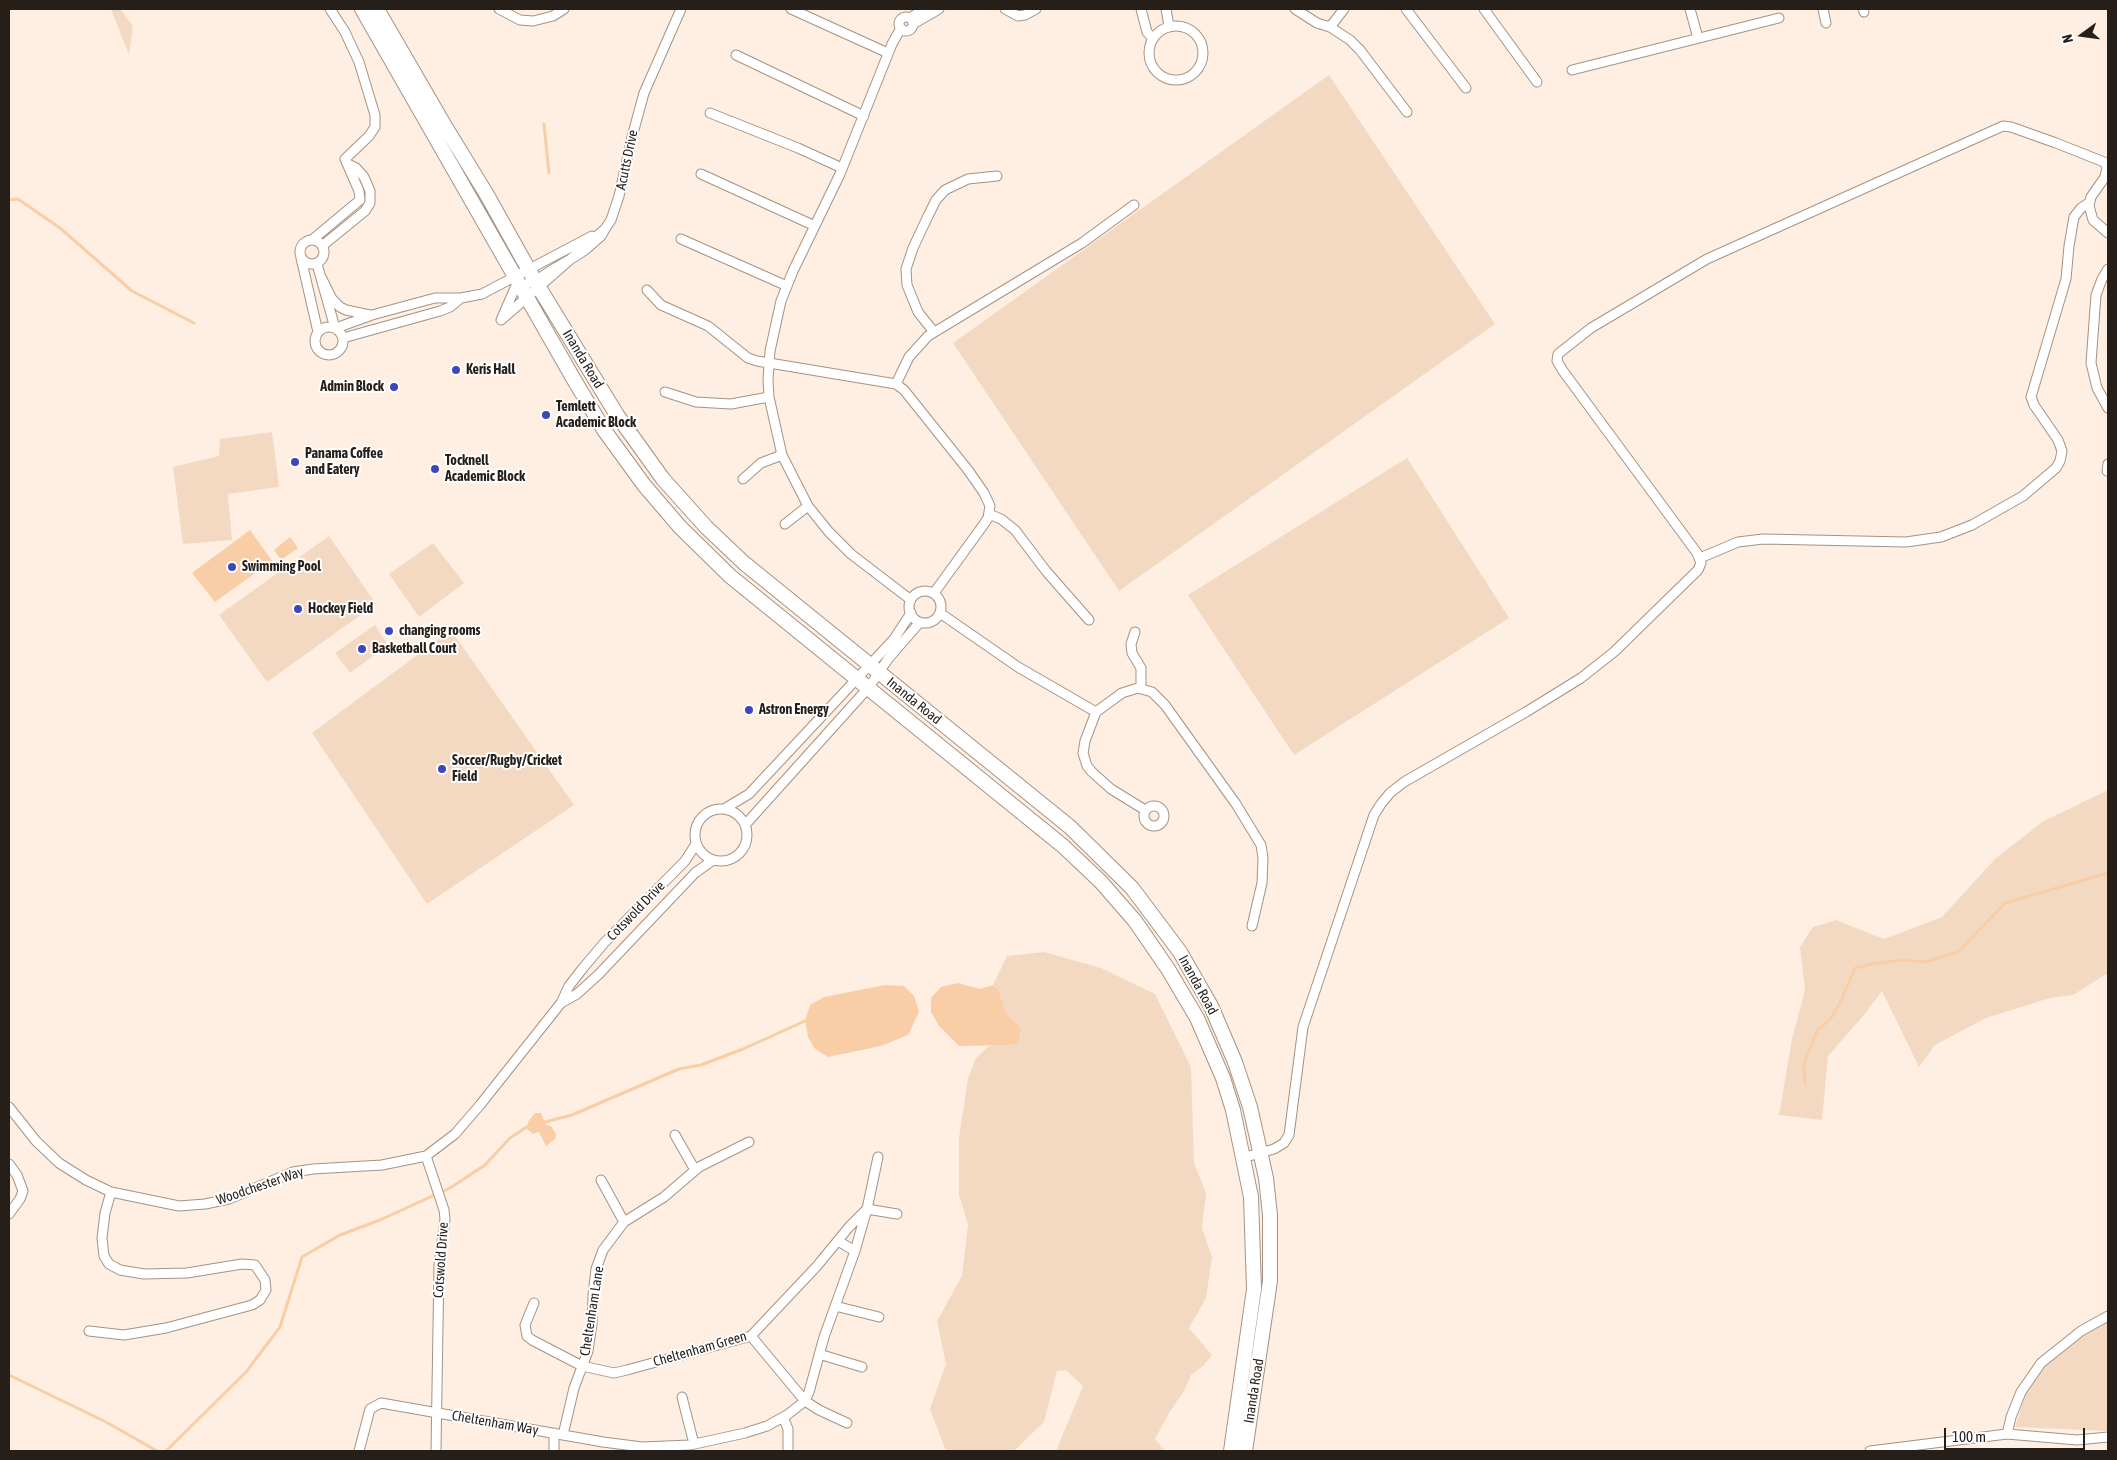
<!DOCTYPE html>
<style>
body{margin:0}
#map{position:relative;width:2117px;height:1460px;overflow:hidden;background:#feefe2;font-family:"Asap Condensed",sans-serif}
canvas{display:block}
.frame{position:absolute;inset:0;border:10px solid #261f19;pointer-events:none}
.north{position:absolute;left:2057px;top:10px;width:50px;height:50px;-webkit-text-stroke:4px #fff;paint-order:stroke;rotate:256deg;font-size:14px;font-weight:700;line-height:20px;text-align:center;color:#261f19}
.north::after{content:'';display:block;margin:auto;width:18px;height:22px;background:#261f19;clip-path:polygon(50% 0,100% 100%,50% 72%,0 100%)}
.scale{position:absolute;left:1944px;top:1428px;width:141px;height:22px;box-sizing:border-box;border:2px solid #261f19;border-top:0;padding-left:6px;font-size:15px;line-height:18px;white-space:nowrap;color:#261f19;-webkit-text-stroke:4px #fff;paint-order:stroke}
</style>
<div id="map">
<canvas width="2117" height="1460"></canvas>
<div class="frame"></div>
<div class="north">N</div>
<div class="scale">100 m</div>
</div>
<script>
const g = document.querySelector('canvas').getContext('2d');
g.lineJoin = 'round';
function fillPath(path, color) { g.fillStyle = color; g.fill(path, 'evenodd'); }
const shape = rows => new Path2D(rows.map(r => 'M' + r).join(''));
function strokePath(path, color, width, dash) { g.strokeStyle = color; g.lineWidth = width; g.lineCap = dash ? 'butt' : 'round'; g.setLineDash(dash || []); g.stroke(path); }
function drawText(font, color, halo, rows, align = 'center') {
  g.font = font + ' "Asap Condensed",sans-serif'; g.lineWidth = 4; g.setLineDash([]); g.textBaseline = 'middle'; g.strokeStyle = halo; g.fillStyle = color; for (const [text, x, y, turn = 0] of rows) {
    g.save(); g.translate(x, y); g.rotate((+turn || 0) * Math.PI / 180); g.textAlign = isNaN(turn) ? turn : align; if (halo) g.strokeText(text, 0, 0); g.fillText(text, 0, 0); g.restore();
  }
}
const green = shape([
 [111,9,120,9,133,26,129,55],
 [1329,75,1495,324,1119,591,953,343],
 [272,432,279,487,228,494,232,540,183,544,173,467,219,456,220,439],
 [1407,458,1509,618,1294,755,1188,595],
 [329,536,376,604,267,682,219,615],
 [433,543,464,583,419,617,389,574],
 [375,625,388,645,350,673,335,653],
 [451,630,574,805,427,904,312,733],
 [2108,790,2108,973,2073,995,2050,998,1986,1018,1935,1045,1919,1067,1882,991,1864,1015,1828,1056,1822,1120,1779,1115,1792,1039,1805,990,1800,947,1813,927,1836,920,1884,939,1942,917,1995,859,2042,822],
 [1044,952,1101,968,1155,994,1191,1067,1194,1163,1206,1193,1202,1228,1212,1257,1206,1298,1189,1328,1212,1355,1203,1366,1191,1375,1184,1391,1169,1413,1155,1439,1165,1451,1056,1451,1083,1386,1066,1370,1057,1371,1044,1422,1014,1451,946,1451,930,1409,946,1364,937,1321,962,1276,968,1224,959,1195,959,1138,968,1078,976,1058,989,1046,1019,1042,1021,1028,1005,1012,999,990,993,985,1007,956],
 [2108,1317,2108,1431,2015,1427,2026,1393,2044,1360]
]);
const water = shape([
 [250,530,272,561,215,602,192,573],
 [290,537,298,548,281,560,274,550],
 [958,983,980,989,993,985,999,990,1005,1012,1021,1028,1019,1043,1008,1045,959,1046,939,1026,931,1012,931,998,941,987],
 [885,985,904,986,914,996,919,1012,908,1035,881,1046,828,1057,814,1048,808,1037,805,1021,810,1005,824,997],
 [535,1113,541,1113,546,1125,551,1126,556,1134,555,1139,546,1146,539,1132,533,1134,527,1129,528,1122]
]);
const stream = shape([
 [544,124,549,173],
 [9,200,18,199,60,228,132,291,194,323],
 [1805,1083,1804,1063,1817,1031,1831,1018,1840,1003,1855,968,1872,964,1904,960,1925,962,1958,952,2005,903,2108,873],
 [541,1123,572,1115,679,1069,701,1065,743,1049,805,1021],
 [9,1375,106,1422,157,1451],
 [166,1451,246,1372,280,1327,302,1257,340,1235,380,1220,450,1188,485,1165,510,1138,530,1125]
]);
const street = shape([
 [499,9,520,20,533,21,553,16,564,9],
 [791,9,888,53],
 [1005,9,1018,16,1025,15,1036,9],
 [1141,9,1147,32,1153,39],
 [1166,9,1169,26],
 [1295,9,1317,23,1330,27,1344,9],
 [1406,9,1466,88],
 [1484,9,1537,82],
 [1690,9,1698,38],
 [1823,9,1826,23],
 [1863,9,1864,12],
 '899 24a7 7 0 1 1 14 0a7 7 0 1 1-14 0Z',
 [910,18,924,9],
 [913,24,939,9],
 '1149 53a27 27 0 1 1 54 0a27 27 0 1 1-54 0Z',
 [1330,27,1350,40,1360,50,1407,112],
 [901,28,892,44,840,174,793,271,781,301,770,351,768,380,769,397,782,455,808,506,829,532,851,554,911,600],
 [736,55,864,116],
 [1572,70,1779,18],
 [710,113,798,148,842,168],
 [701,174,815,226],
 [605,229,501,320,515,288,535,281,550,271,576,256,585,250,601,236,605,229,611,220,619,196,632,137,644,93,681,9],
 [681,239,787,286],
 '300 252a12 12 0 1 1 24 0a12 12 0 1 1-24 0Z',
 [312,240,360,200,359,191,345,159,369,136,375,127,375,115,359,62,345,32,330,9],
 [322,246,365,211,370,203,370,191,364,177,356,168,348,164],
 [301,258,318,332],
 [317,264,335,328],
 [2108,269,2102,279,2096,295,2091,363,2097,388,2108,408],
 [321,277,332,299,340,307,346,310,370,315],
 [647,290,661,305,708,326,748,358,757,361,896,384,904,390,968,470,984,493,990,506,988,518,984,524,934,593],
 '315 341a14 14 0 1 1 28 0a14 14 0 1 1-28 0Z',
 [336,328,372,315,435,298,461,298,482,294,592,236],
 [934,332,918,312,907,285,906,269,913,248,928,216,936,200,945,190,968,179,997,176],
 [343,338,440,311,450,307,461,298],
 [896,384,909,357,928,336,1082,243,1134,205],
 [665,392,696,402,731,404,769,397],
 [2107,471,2108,464],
 [743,479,761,463,782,455],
 [989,514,1001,519,1015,530,1046,571,1089,620],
 [785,524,808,506],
 [1700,558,1738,542,1763,539,1906,542,1941,537,1972,525,2023,496,2056,468,2060,461,2062,451,2058,440,2034,405,2031,397,2066,279,2069,246,2074,217,2081,208,2090,202],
 '909 607a16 16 0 1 1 32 0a16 16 0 1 1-32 0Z',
 [940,613,1018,667,1096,712],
 [1135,632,1131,644,1132,653,1141,668,1141,688],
 '1144 816a10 10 0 1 1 20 0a10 10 0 1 1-20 0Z',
 '695 835a26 26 0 1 1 52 0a26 26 0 1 1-52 0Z',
 [724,809,749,794,894,639,911,613],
 [1145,810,1111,789,1092,772,1087,766,1083,753,1085,741,1096,712,1122,693,1138,688,1152,692,1165,705,1236,804,1261,845,1263,858,1262,883,1252,926],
 [745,825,869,687,888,659,920,622],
 [561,1003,577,994,598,975,695,873,713,860],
 [9,1107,36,1141,59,1163,86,1180,111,1192,179,1206,205,1204,229,1199,293,1172,313,1169,382,1165,426,1156,455,1134,480,1105,561,1003,569,986,583,968,605,942,685,861,696,844],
 [675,1135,695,1170],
 [426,1156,444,1210,445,1219,439,1265,436,1451],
 [1242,1158,1274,1149,1284,1143,1289,1135,1303,1027,1374,815,1381,804,1390,793,1404,782,1526,712,1581,678,1614,652,1698,570,1701,563,1697,553,1563,371,1557,361,1558,354,1591,328,1707,259,2003,126,2011,127,2056,143,2104,162,2107,167,2105,177,2091,197,2089,206,2093,220,2108,233],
 [9,1164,17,1175,23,1191,20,1199,9,1214],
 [601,1180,624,1222],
 [838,1241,855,1251],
 [534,1303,525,1325,527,1336,532,1340,582,1366,614,1373,627,1370,751,1336,817,1266,849,1227,867,1209,897,1214],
 [835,1306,879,1317],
 [89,1331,124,1335,166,1328,252,1305,260,1300,266,1290,265,1280,255,1265,242,1264,187,1273,144,1274,120,1270,109,1264,104,1256,102,1238,105,1213,111,1192],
 [751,1336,805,1401,819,1410,847,1423],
 [819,1354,862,1367],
 [682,1397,694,1444],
 [783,1417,788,1429,788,1451],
 [2007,1434,2011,1417,2021,1392,2041,1363,2081,1331,2108,1316],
 [563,1435,574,1388,588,1351,592,1324,593,1295,596,1269,603,1250,624,1222,664,1197,699,1167,749,1142],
 [359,1451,370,1409,381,1403,603,1442,642,1447,690,1445,745,1433,767,1426,787,1415,805,1401,809,1392,824,1337,855,1251,867,1209,878,1157],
 [554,1451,554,1433],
 [1870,1451,2007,1434,2077,1440,2108,1437]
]);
const secondary = shape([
 [362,9,573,378,604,430,644,485,680,527,730,576,1063,846,1101,882,1135,921,1168,969,1197,1018,1223,1078,1233,1110,1251,1197,1254,1289,1231,1451],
 [377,9,446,128,487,195,535,281,617,415,663,479,706,527,744,563,1070,827,1132,888,1180,952,1211,1006,1235,1062,1250,1107,1266,1178,1270,1215,1270,1281,1245,1451]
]);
const markers = [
 [456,370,5,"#3d47bb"],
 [394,387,5,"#3d47bb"],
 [546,415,5,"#3d47bb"],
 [295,462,5,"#3d47bb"],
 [435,469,5,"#3d47bb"],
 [232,567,5,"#3d47bb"],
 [298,609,5,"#3d47bb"],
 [389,631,5,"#3d47bb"],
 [362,649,5,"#3d47bb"],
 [749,710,5,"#3d47bb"],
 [442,769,5,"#3d47bb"]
];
const streetNames = [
 ["Acutts Drive",627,160,-78],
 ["Inanda Road",583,359,59],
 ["Inanda Road",914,701,39],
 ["Cotswold Drive",636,911,-46],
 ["Inanda Road",1198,985,61],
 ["Woodchester Way",260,1186,-19],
 ["Cotswold Drive",441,1260,-86],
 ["Cheltenham Lane",592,1311,-81],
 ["Cheltenham Green",700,1349,-16],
 ["Inanda Road",1254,1391,-81],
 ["Cheltenham Way",495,1423,10]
];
const poiNames = [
 ["Keris Hall",466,370],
 ["Admin Block",384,387,"right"],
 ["Temlett",556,407],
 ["Academic Block",556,423],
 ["Panama Coffee",305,454],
 ["and Eatery",305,470],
 ["Tocknell",445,461],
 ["Academic Block",445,477],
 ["Swimming Pool",242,567],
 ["Hockey Field",308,609],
 ["changing rooms",399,631],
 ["Basketball Court",372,649],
 ["Astron Energy",759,710],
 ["Soccer/Rugby/Cricket",452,761],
 ["Field",452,777]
];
fillPath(green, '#f4d9c2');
fillPath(water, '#f9cda6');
strokePath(stream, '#f9cda6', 3);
strokePath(street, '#a49384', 11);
strokePath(secondary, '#a49384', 16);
strokePath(street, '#fff', 9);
strokePath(secondary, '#fff', 14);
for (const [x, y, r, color] of markers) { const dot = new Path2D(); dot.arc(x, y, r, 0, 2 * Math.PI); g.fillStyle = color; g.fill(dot); strokePath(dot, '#fff', 2); }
drawText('14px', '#261f19', '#fff', streetNames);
drawText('bold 14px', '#261f19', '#fff', poiNames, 'left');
</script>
